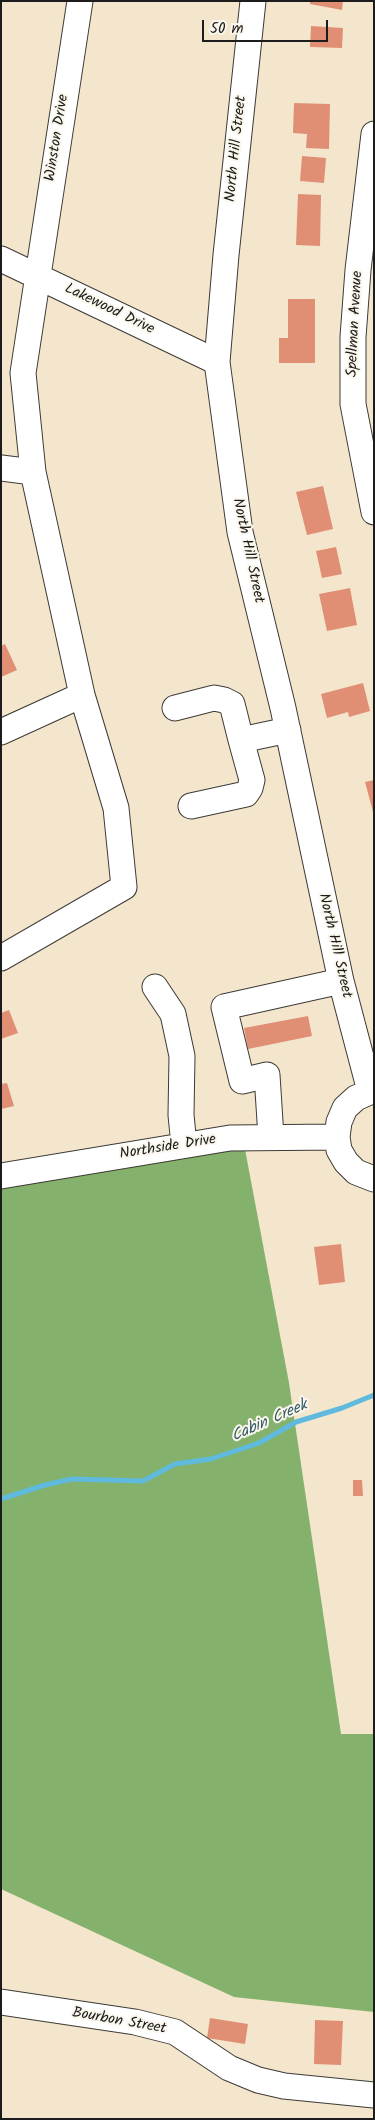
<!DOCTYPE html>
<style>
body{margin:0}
#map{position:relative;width:375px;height:2120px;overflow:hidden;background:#f4e6cc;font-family:Kalam,sans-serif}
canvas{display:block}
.frame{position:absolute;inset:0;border:2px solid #1c1c1c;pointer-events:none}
.scale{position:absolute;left:202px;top:20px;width:126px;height:22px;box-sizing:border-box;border:2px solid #1c1c1c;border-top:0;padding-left:6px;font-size:15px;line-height:18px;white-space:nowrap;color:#1c1c1c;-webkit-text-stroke:4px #fbf7ec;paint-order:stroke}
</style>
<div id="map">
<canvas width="375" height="2120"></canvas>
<div class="frame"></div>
<div class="scale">50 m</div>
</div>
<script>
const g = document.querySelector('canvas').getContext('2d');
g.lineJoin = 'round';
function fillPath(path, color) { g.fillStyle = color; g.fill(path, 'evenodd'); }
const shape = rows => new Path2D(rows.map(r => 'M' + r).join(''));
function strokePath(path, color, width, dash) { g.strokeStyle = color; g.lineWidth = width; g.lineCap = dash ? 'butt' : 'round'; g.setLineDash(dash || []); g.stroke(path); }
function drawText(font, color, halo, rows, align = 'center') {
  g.font = font + ' Kalam,sans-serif'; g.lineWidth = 4; g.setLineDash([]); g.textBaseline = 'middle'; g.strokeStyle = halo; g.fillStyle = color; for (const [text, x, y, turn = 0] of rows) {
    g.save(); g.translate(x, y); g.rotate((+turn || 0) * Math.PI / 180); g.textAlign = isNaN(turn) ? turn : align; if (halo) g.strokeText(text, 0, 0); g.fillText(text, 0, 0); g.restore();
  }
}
const forest = shape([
 [241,1128,289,1383,341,1734,374,1734,374,2012,234,1997,1,1889,1,1174]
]);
const stream = shape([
 [1,1499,45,1485,72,1479,143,1481,175,1464,211,1459,259,1443,296,1422,342,1408,374,1395]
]);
const building = shape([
 [310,1,343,1,342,10,310,4],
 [311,26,343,28,342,48,310,47],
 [294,103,330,104,329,149,306,148,307,134,293,133],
 [302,156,326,158,324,183,300,181],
 [298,194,321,195,320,246,296,245],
 [288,299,315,299,315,363,279,363,279,338,288,338],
 [323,486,333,529,307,535,296,492],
 [336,547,342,574,322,578,316,551],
 [350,588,357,625,327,631,319,594],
 [5,644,17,670,1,677,1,646],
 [363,683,370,711,349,717,348,712,327,718,321,694],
 [374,780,374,812,373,812,365,782],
 [9,1010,18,1033,1,1039,1,1013],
 [308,1016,312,1036,248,1049,244,1028],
 [7,1083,14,1106,1,1109,1,1084],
 [341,1244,345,1282,319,1285,314,1247],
 [353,1480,362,1480,363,1496,353,1496],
 [210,2018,248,2024,245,2044,207,2038],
 [315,2020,343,2021,341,2065,314,2064]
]);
const minor = shape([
 [253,1,226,255,217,362,240,532,283,708,341,981,370,1091],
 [374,134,358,270,353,337,353,404,374,512],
 [1,259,217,362],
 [1,468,33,472,82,695,116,808,124,887,1,958],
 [33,472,23,373,80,1],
 [175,708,214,698,224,700,232,704,241,740],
 [1,732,82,695],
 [191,806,246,794,250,788,252,780,241,740,288,730],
 [155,987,173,1014,182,1056,181,1115,184,1145],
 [374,1090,356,1098,345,1108,339,1122,337,1137,339,1150,346,1162,356,1172,374,1179],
 [271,1137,267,1075,242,1081,224,1007,341,981],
 [1,1176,230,1138,337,1137],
 [1,2002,135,2022,175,2032,229,2068,258,2080,284,2086,374,2095]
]);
const streetNames = [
 ["Winston Drive",58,138,-81],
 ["North Hill Street",237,149,-84],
 ["Lakewood Drive",109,310,26],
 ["Spellman Avenue",356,324,-87],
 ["North Hill Street",247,551,78],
 ["North Hill Street",334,946,77],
 ["Northside Drive",168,1148,-9],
 ["Bourbon Street",119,2022,10]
];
const waterNames = [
 ["Cabin Creek",270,1422,-24]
];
fillPath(forest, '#84b26c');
strokePath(stream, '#5fbadd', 5);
fillPath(building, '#e08f74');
strokePath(minor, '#3c3a36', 27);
strokePath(minor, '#fff', 25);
drawText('15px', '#1c1c1c', '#fbf7ec', streetNames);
drawText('italic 16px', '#375b69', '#fbf7ec', waterNames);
</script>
